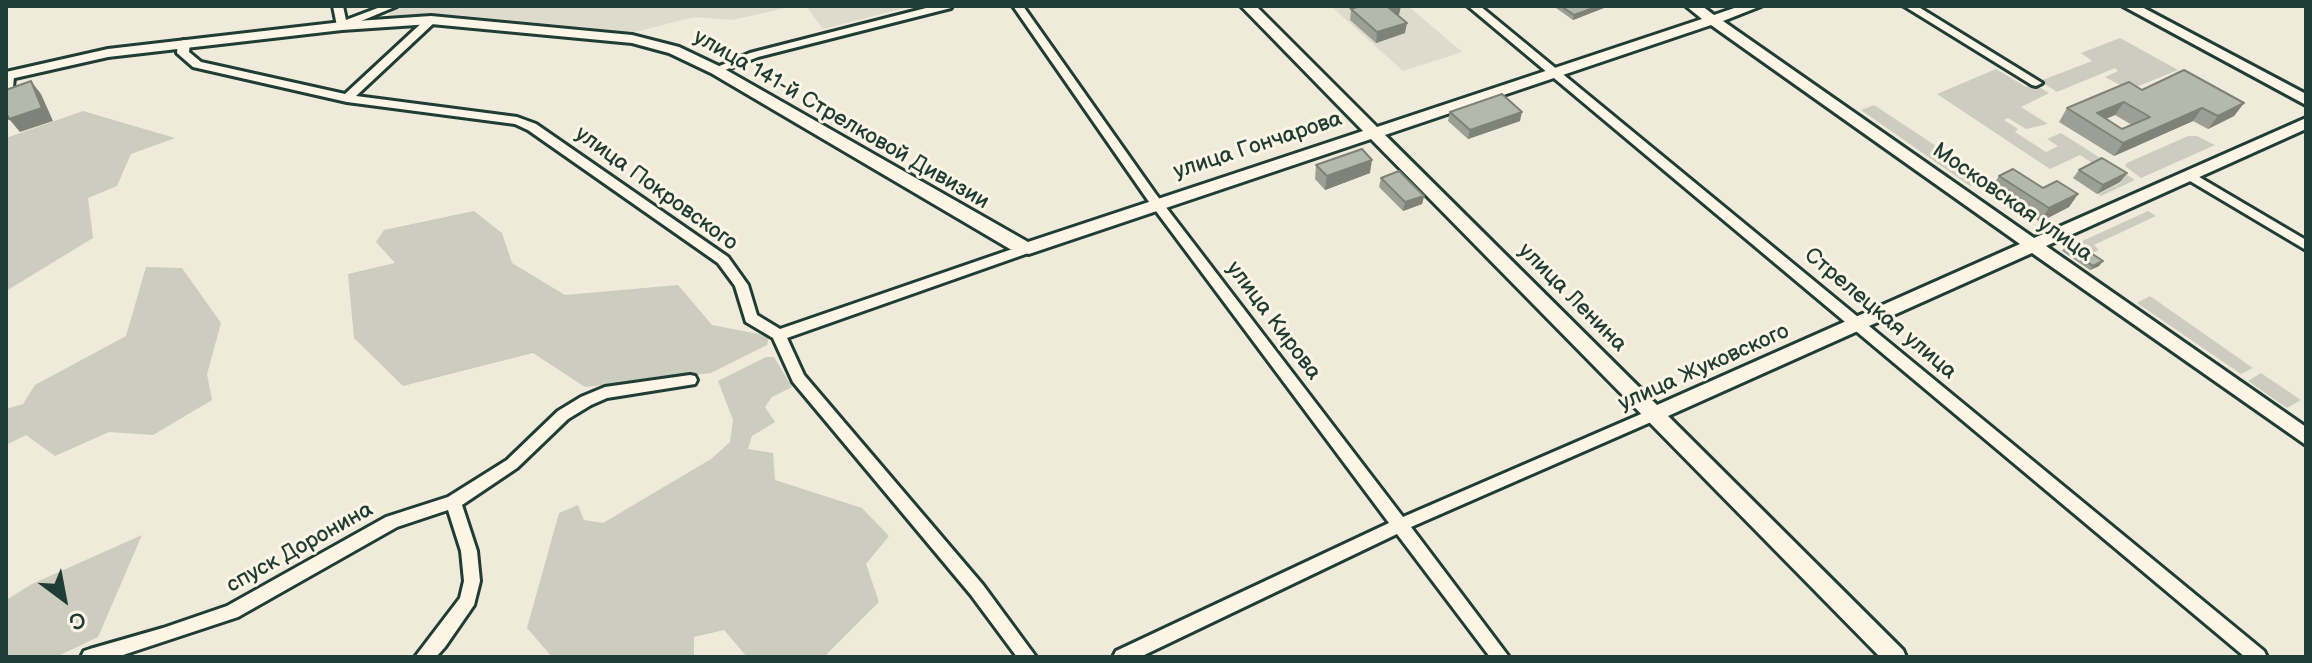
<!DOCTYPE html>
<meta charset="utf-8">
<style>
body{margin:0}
#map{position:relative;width:2312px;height:663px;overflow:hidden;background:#efeada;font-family:"Balsamiq Sans",sans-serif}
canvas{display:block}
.frame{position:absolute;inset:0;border:8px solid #1f3d34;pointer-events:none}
.north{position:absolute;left:24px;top:559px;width:80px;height:80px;-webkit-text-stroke:6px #fcf5e5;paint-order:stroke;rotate:148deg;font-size:22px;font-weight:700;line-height:32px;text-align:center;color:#1f3d34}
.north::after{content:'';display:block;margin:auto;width:28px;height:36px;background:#1f3d34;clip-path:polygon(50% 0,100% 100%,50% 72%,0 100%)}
</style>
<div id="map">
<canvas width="2312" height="663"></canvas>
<div class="frame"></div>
<div class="north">С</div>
</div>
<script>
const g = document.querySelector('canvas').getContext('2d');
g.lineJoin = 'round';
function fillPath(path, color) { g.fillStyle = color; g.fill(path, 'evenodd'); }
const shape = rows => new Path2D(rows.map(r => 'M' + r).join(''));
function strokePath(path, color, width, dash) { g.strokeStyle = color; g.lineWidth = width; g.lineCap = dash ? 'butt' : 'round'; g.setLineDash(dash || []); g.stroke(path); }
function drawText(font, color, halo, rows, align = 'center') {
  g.font = font + ' "Balsamiq Sans",sans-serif'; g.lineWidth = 6; g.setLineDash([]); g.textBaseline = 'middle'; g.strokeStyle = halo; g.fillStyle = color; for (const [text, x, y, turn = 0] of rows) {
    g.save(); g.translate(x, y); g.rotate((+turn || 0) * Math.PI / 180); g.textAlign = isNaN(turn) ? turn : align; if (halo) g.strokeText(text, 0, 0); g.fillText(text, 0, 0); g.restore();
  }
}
const built = shape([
 [407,6,795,6,732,20,694,17,635,32,458,15,390,17,389,12],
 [806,6,912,6,823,29],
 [1331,6,1408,6,1462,52,1403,71]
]);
const green = shape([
 [2120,38,2178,70,2129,90,2105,77,2118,71,2115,68,2057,92,2040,81,2092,61,2081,53],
 [1996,69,2026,87,2034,84,2049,93,2021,107,2048,124,2026,129,2008,118,2004,120,2018,129,2015,132,2046,152,2058,146,2047,139,2061,133,2135,180,2101,196,2098,194,2122,182,2080,155,2050,169,1937,94],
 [1874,105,1986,179,1970,186,1861,110],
 [83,111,175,138,131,154,117,186,88,198,93,238,6,291,6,138],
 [2188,136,2197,136,2215,145,2141,178,2125,166,2127,163],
 [474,211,502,233,512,263,565,295,678,285,712,325,769,336,767,345,711,373,585,387,533,353,403,386,354,338,348,274,395,263,376,242,384,230],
 [2148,211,2156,216,2094,245,2099,250,2092,253,2078,243],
 [146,267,182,268,221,323,207,374,212,400,153,435,109,432,55,456,26,435,6,445,6,409,23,404,35,385,126,336],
 [2150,296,2253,368,2241,374,2137,303],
 [766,357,774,357,792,387,772,397,765,407,775,422,752,436,748,449,773,453,775,480,862,508,889,536,866,564,879,602,824,657,747,657,724,630,694,637,694,657,552,657,527,628,559,513,578,505,584,520,603,523,711,459,730,442,733,420,718,381],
 [2261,373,2301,400,2287,408,2248,381],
 [142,535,98,637,56,657,6,657,6,600,32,584]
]);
const street = shape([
 [333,6,343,6,346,20,383,6,397,6,342,29,337,26,333,6],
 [934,6,952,6,951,8,758,57,720,72,716,73,710,70,750,53,934,6],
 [1013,6,1023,6,1155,193,1403,517,1648,411,1658,411,1660,415,1658,419,1411,527,1509,657,1490,657,1397,534,1140,657,1113,657,1116,651,1389,523,1147,199,1013,6],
 [1468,6,1480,6,2264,651,2267,657,2245,657,1468,6],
 [1904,6,1917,6,2042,83,2036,86,2032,85,1904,6],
 [431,17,436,20,435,22,356,96,517,117,536,124,728,257,748,285,757,315,780,329,1024,245,1034,245,1036,248,1034,251,787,338,804,375,983,585,1036,657,1017,657,971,595,793,382,773,338,746,322,735,286,718,263,528,130,515,124,347,102,193,67,177,53,178,43,184,40,190,43,189,52,201,62,345,94,427,18,431,17],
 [6,73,14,76,12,101,6,105,6,73],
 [2189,171,2306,240,2306,250,2185,178,2183,175,2185,172,2189,171],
 [690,375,695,376,697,380,695,384,607,398,591,405,568,419,517,468,462,505,477,551,480,581,474,605,445,647,436,657,415,657,460,598,464,581,461,551,448,510,397,527,238,617,117,657,81,657,84,651,90,649,163,628,227,606,386,517,448,497,507,460,558,411,581,397,605,387,690,375]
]);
const secondary = shape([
 [1241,6,1256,6,1377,127,1702,19,1686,6,1702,6,1714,15,1740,6,1761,6,1723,21,2034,238,2306,118,2306,129,2046,246,2306,427,2306,445,2032,253,1668,416,1903,650,1906,657,1880,657,1371,139,1029,254,1010,249,711,73,669,53,632,43,431,24,342,30,108,57,6,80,6,72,108,49,342,22,431,16,632,35,679,47,721,67,1028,242,1363,131,1241,6],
 [1711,25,2020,244,1657,405,1385,135,1711,25],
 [2123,6,2140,6,2306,94,2306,105,2123,6]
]);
const wall = shape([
 [1346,6,1401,6,1398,15,1405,33,1376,43,1350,20,1351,10],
 [1556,6,1609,6,1573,20,1556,8],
 [2142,90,2244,103,2234,116,2208,129,2193,121,2114,156,2059,122,2067,108],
 [2115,115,2132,125,2122,129,2106,119],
 [1450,112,1520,121,1468,139,1448,121],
 [1316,165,1370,173,1325,190,1315,179],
 [2079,170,2127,173,2120,182,2097,194,2073,178],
 [1999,176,2043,188,2078,194,2069,207,2040,222,1990,189],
 [1381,178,1424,196,1422,204,1403,211,1379,187],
 [2065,247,2103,261,2099,266,2090,270,2062,251]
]);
const shadedWall = shape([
 [1395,6,1401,6,1399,15,1388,18,1389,8],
 [1599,6,1609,6,1573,20,1574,15],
 [1407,23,1405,33,1376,43,1377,32],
 [31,81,41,94,53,121,20,132,9,119],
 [2124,102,2115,115,2093,124,2097,113],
 [2244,103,2234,116,2208,129,2218,116],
 [2202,108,2193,121,2114,156,2123,143],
 [1522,112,1520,121,1468,139,1470,130],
 [1372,160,1370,173,1325,190,1327,176],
 [2127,173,2120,182,2097,194,2103,185],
 [2078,194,2069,207,2040,222,2049,208],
 [1424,196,1422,204,1403,211,1405,202],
 [2103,261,2099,266,2090,270,2093,266]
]);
const building = shape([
 [1360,6,1395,6,1389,8,1407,23,1377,32,1351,9,1360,6],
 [1561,6,1599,6,1574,15,1561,6],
 [2184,70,2244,103,2218,116,2202,108,2123,143,2067,108,2129,82,2142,90,2184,70],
 [2124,102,2150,117,2122,129,2097,113,2124,102],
 [31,81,42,108,9,119,6,112,6,90,31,81],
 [1502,94,1522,112,1470,130,1450,112,1502,94],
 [1362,149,1372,160,1327,176,1316,165,1362,149],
 [2102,158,2127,173,2103,185,2079,170,2102,158],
 [2013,169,2043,188,2057,181,2078,194,2049,208,1999,176,2013,169],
 [1399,171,1424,196,1405,202,1381,178,1399,171],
 [2074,242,2103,261,2093,266,2065,247,2074,242]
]);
const streetNames = [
 ["улица 141-й Стрелковой Дивизии",841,120,30],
 ["улица Гончарова",1258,146,-18],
 ["улица Покровского",656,189,36],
 ["Московская улица",2012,203,35],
 ["улица Ленина",1572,298,45],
 ["Стрелецкая улица",1880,314,40],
 ["улица Кирова",1273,321,53],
 ["улица Жуковского",1704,368,-24],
 ["спуск Доронина",300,548,-29]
];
fillPath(built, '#dedbcc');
fillPath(green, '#cccdbf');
strokePath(street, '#1f3d34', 6);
strokePath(secondary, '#1f3d34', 6);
fillPath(street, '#fcf5e5');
fillPath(secondary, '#fcf5e5');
fillPath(wall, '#9c9f95');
fillPath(shadedWall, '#7f8279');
fillPath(building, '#b5b9ad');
strokePath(building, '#7f8279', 2);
drawText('22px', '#1f3d34', '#fcf5e5', streetNames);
</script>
